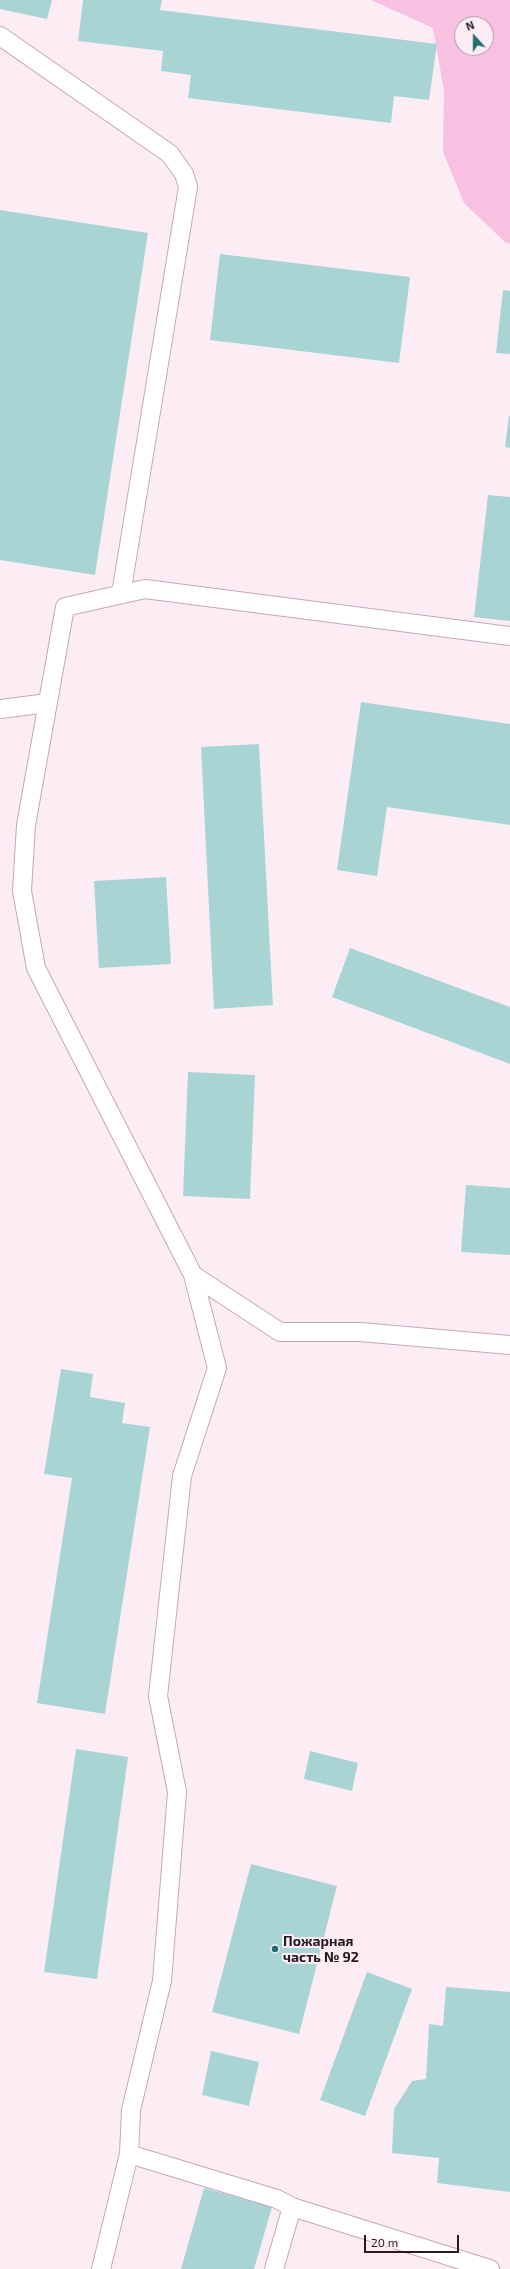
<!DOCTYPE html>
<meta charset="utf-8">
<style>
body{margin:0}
#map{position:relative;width:510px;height:2269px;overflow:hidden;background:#fcedf5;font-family:"Exo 2",sans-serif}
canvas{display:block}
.north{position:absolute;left:454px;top:16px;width:40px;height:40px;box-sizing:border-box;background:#fcedf5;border:1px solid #a799a1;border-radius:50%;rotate:339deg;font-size:11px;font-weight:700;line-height:16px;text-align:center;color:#271b22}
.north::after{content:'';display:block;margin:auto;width:14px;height:18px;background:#226e6d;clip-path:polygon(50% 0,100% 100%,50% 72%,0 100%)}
.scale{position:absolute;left:364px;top:2235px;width:95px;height:18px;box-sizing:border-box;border:2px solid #271b22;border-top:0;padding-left:5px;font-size:12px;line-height:14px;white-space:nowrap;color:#271b22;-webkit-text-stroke:3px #fcedf5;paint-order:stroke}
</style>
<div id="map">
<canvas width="510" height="2269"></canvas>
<div class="north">N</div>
<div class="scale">20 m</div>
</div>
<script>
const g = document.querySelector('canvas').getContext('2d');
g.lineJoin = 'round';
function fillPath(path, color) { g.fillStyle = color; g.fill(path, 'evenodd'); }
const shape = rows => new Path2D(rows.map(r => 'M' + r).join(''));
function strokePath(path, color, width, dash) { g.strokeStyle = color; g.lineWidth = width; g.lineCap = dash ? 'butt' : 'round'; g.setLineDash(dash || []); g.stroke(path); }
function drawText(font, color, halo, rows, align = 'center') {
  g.font = font + ' "Exo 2",sans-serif'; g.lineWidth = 4; g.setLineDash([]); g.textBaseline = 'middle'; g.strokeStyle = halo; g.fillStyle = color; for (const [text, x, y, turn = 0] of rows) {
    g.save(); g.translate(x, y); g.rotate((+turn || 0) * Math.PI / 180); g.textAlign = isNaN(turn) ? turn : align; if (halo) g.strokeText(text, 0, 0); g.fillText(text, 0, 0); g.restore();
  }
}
const green = shape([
 [371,0,510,0,510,244,505,242,464,203,443,152,444,91,433,28],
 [462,24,486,24,486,48,462,48]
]);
const building = shape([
 [0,0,52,0,47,19,0,9],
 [83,0,162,0,160,10,437,44,429,100,394,96,391,123,188,98,191,75,161,71,163,51,78,41],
 [0,210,148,233,95,575,0,560],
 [220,254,410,277,399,363,210,340],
 [503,290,510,291,510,354,496,353],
 [509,416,510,416,510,448,505,447],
 [488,495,510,497,510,621,474,617],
 [361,702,510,724,510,825,387,807,377,876,337,870],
 [259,744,273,1005,214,1009,201,747],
 [166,877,171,964,99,968,94,881],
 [350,948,510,1007,510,1064,332,997],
 [188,1072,255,1075,250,1199,183,1196],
 [466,1185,510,1188,510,1255,461,1252],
 [61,1369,93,1374,90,1397,125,1403,122,1423,150,1427,105,1714,37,1703,72,1478,44,1474],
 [76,1749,128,1757,97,1979,44,1972],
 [310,1751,358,1763,352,1791,304,1779],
 [251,1864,337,1886,299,2034,212,2012],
 [367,1972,412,1989,365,2116,320,2100],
 [446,1987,510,1992,510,2192,437,2183,439,2158,392,2153,394,2109,412,2081,426,2079,429,2024,443,2026],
 [211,2051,259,2062,249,2106,202,2095],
 [204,2188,272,2207,254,2269,181,2269]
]);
const service = shape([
 [0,36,170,154,184,174,188,187,121,594],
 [510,636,145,589,65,607,26,825,22,891,36,968,193,1275,280,1332,360,1332,510,1345],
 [0,709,48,703],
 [129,2154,277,2199,292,2207,490,2269],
 [101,2269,129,2154,131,2110,162,1981,177,1792,158,1696,182,1476,217,1368,193,1275],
 [274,2269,292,2207]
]);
const markers = [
 [275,1949,4,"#226e6d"]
];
const poiNames = [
 ["Пожарная",283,1941],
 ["часть № 92",283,1957]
];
fillPath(green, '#f8c0e1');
fillPath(building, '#a8d5d3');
strokePath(service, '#c7a6b9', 20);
strokePath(service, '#fff', 18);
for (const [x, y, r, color] of markers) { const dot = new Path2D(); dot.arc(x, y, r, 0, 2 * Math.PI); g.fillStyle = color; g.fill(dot); strokePath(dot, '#fcedf5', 1.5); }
drawText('bold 14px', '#271b22', '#fcedf5', poiNames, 'left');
</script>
